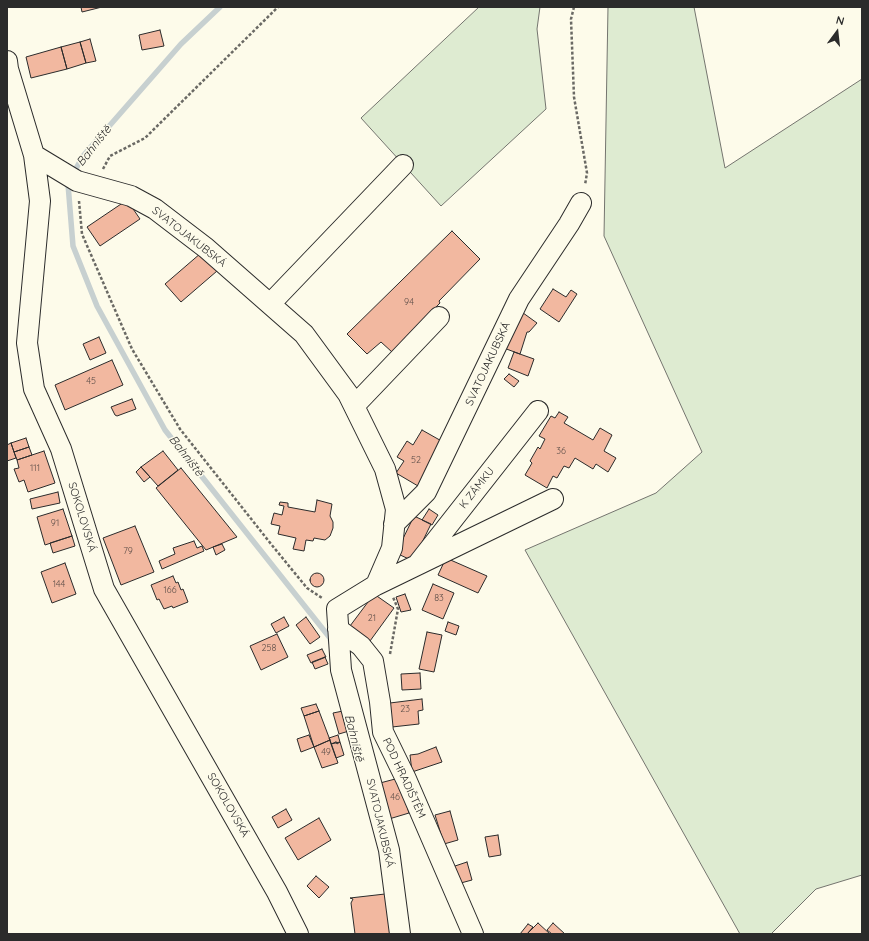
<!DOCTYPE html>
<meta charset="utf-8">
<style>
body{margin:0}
#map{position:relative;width:869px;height:941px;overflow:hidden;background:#fdfbea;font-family:Quicksand,sans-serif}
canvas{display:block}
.frame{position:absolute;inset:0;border:8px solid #2b2b2b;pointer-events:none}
.north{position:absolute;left:817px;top:12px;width:40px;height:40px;-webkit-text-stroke:3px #fdfbea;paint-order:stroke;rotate:15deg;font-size:11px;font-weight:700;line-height:16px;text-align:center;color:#2b2b2b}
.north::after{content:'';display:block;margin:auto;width:14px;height:18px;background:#2b2b2b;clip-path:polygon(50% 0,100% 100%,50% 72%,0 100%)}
</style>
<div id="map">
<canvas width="869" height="941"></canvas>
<div class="frame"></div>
<div class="north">N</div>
</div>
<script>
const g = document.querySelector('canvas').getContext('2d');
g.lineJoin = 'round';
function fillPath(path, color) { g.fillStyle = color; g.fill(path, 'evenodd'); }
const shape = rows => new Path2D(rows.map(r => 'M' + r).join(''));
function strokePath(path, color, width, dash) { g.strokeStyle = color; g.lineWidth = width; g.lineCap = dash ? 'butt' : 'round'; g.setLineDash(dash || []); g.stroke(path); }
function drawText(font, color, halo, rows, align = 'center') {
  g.font = font + ' Quicksand,sans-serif'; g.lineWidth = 3; g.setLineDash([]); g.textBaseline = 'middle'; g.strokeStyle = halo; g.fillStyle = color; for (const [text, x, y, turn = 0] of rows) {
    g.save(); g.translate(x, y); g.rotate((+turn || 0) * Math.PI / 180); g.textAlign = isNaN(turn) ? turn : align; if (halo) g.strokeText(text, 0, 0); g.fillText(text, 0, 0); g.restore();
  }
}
const green = shape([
 [479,7,540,7,537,29,546,109,441,206,361,118,479,7],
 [608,7,694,7,725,168,862,79,862,875,816,889,771,934,740,934,525,550,656,493,702,452,604,236,608,7]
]);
const stream = shape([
 [73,174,83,156,181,44,220,7],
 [69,182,68,184,73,246,97,306,165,430,330,638,331,643]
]);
const building = shape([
 [81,7,102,7,82,12,81,7],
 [160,30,164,46,142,50,139,35,160,30],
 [90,39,96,61,86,63,80,42,90,39],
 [80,42,86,63,67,69,61,47,80,42],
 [61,47,67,69,31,78,26,57,61,47],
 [127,200,140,219,100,246,87,227,127,200],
 [452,231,480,259,439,301,440,303,392,352,381,342,367,354,347,334,452,231],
 [201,253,217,271,181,302,165,284,201,253],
 [553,289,566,297,571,290,577,294,559,322,540,309,553,289],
 [519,310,537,323,529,332,527,332,520,354,501,347,519,310],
 [99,337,106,353,90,360,83,344,99,337],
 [514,352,534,359,528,376,508,368,514,352],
 [112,360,123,385,65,410,55,385,112,360],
 [509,374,519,381,514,387,504,379,509,374],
 [132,399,136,409,117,416,115,415,111,407,132,399],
 [559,412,568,417,564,423,593,440,600,428,612,435,604,451,616,458,608,472,596,464,593,469,575,458,569,468,564,466,557,478,553,476,547,488,525,475,532,463,530,461,538,447,540,449,545,439,539,436,551,416,555,418,559,412],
 [422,430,445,443,418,486,396,473,404,461,397,457,407,441,413,445,422,430],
 [26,438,29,447,14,452,11,443,26,438],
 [11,443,16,458,7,461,7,445,11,443],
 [29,447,32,455,17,460,14,452,29,447],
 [44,451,55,483,28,492,24,480,19,482,14,469,19,468,17,460,44,451],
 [163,451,178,470,158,486,141,467,163,451],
 [141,467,150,477,144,482,136,472,141,467],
 [181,468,237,537,206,550,156,488,181,468],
 [58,492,60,503,32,509,30,499,58,492],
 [317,500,332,504,330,516,333,522,333,528,330,536,325,540,314,538,313,541,306,540,304,551,293,549,296,538,278,534,280,526,271,524,274,513,282,515,284,506,279,505,280,502,288,503,288,507,315,512,317,500],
 [63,509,72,536,45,545,37,517,63,509],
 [429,509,438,515,432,525,422,520,429,509],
 [414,516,431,524,413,561,396,553,414,516],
 [135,526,154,572,121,585,103,538,135,526],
 [72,536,75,546,53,553,50,543,72,536],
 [194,541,197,548,202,546,204,551,162,569,159,561,175,554,173,548,194,541],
 [222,544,225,550,216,555,213,547,222,544],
 [446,558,487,576,478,593,438,575,446,558],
 [65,563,76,594,52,603,41,572,65,563],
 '310 580a7 7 0 1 1 14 0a7 7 0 1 1-14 0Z',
 [173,576,176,583,178,582,181,590,183,589,188,602,173,608,172,606,164,609,159,599,157,600,151,585,173,576],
 [433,584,454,593,443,619,422,610,433,584],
 [374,594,394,608,370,641,350,626,374,594],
 [405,594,411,610,401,612,396,597,405,594],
 [284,617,289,626,276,633,271,624,284,617],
 [306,617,320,637,310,644,296,625,306,617],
 [448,622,459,626,456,635,445,631,448,622],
 [427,632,442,635,434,672,419,669,427,632],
 [277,634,288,657,261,670,250,646,277,634],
 [322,649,326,657,311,663,307,655,322,649],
 [325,657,328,664,315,669,312,662,325,657],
 [420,673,421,689,402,690,401,674,420,673],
 [422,699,423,710,418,711,419,724,392,727,390,703,422,699],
 [316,704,319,711,304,716,301,708,316,704],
 [319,711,330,740,314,747,304,716,319,711],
 [343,711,349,731,339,734,333,713,343,711],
 [309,735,314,747,301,752,297,739,309,735],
 [338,735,340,742,331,744,329,738,338,735],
 [330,740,338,763,322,768,314,747,330,740],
 [336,742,337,744,340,742,344,755,336,758,331,744,336,742],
 [436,747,442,762,412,772,410,755,418,754,436,747],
 [399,778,409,813,389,819,380,783,399,778],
 [286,809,292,820,278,828,272,817,286,809],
 [450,811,458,840,444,844,435,815,450,811],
 [319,818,331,840,298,860,285,838,319,818],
 [498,835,501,855,489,857,485,837,498,835],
 [467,862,472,880,457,884,452,867,467,862],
 [316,876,329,887,319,898,307,886,316,876],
 [385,894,392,934,355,934,351,903,353,899,350,898,385,894],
 [538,923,550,934,527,934,538,923],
 [553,923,565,934,552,934,547,930,553,923],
 [528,924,533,927,527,934,520,934,528,924]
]);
const path = shape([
 [574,7,571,19,574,97,587,173,585,185],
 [103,169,110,156,145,138,278,7],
 [79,201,82,234,132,349,180,429,271,544,307,588,322,598],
 [390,654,398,609,393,597]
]);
const minor = shape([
 [7,61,8,69,34,155,40,201,27,343,34,389,61,449,104,589,277,892,298,934],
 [34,155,77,181,131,196,155,209,206,248,304,334,348,394,385,469,396,509,392,548,376,585,337,609,341,670,389,850,400,934],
 [270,304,403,165],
 [354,406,439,317],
 [394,524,426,492,519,299,569,224,581,203],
 [417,565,538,411],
 [376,585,553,499],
 [338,629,361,646,373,661,380,702,383,732,406,779,473,934]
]);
const numberNames = [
 ["94",409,302],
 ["45",91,381],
 ["36",561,451],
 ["52",416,460],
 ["111",35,468],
 ["91",55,523],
 ["79",128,551],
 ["144",59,584],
 ["166",170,590],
 ["83",439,598],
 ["21",372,618],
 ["258",269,648],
 ["23",405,709],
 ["49",326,752],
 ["46",395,797]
];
const streetNames = [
 ["SVATOJAKUBSKÁ",189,237,38],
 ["SVATOJAKUBSKÁ",488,364,-65],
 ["K ZÁMKU",477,488,-52],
 ["SOKOLOVSKÁ",82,517,73],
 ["POD HRADIŠTĚM",404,778,65],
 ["SOKOLOVSKÁ",228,805,60],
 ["SVATOJAKUBSKÁ",380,823,77]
];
const waterNames = [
 ["Bahniště",94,146,-52],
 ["Bahniště",186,456,52],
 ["Bahniště",354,738,76]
];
fillPath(green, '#deebd1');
strokePath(green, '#74746e', 1);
strokePath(stream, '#c7d0d0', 5.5);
fillPath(building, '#f2b8a0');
strokePath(building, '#2b2b2b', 1);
strokePath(minor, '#2b2b2b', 22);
strokePath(path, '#6a6964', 2.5, [3, 2]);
strokePath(minor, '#fdfbea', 20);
drawText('9px', '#5d4e48', null, numberNames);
drawText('11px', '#2b2b2b', '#fdfbea', streetNames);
drawText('italic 12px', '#2b2b2b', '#fdfbea', waterNames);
</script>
